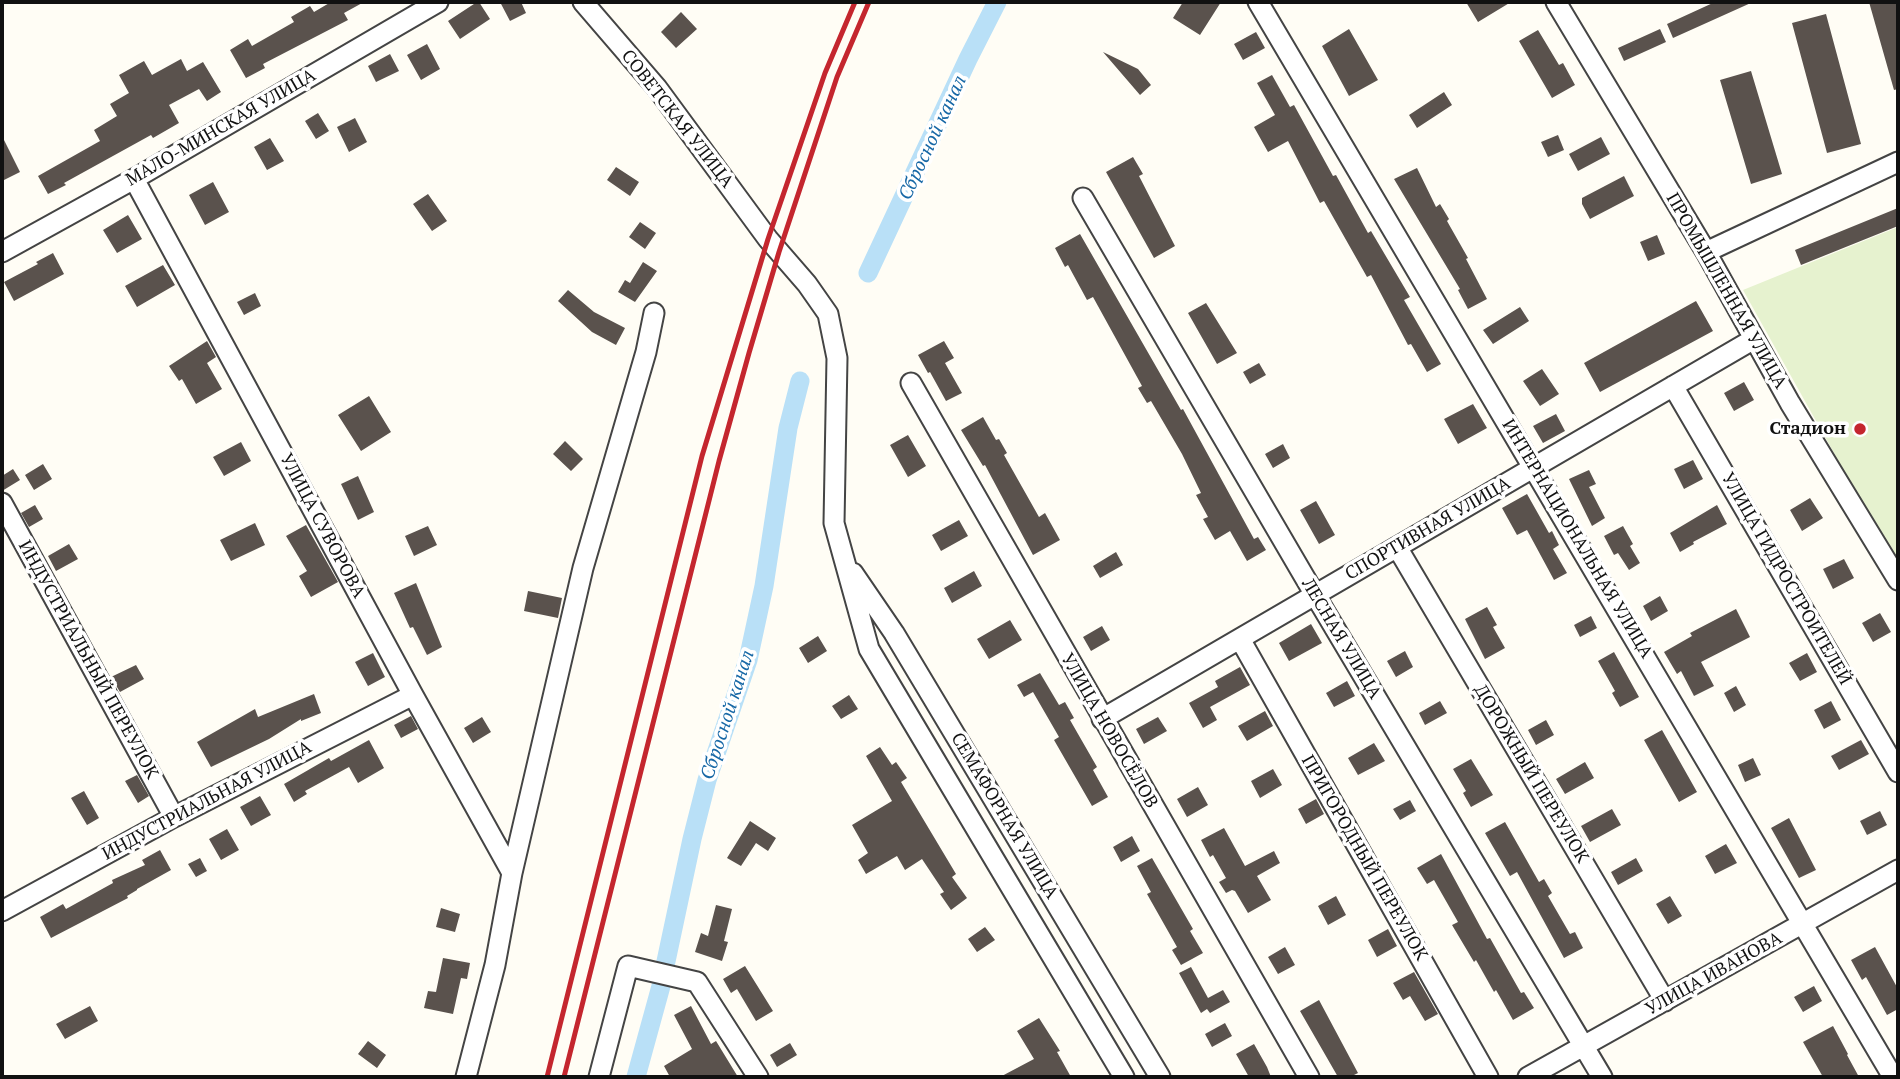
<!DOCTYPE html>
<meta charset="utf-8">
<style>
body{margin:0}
#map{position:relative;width:1900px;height:1079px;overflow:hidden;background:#fffdf5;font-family:"PT Serif",serif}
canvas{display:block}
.frame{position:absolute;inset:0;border:4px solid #111;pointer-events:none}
</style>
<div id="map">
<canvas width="1900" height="1079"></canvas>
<div class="frame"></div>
</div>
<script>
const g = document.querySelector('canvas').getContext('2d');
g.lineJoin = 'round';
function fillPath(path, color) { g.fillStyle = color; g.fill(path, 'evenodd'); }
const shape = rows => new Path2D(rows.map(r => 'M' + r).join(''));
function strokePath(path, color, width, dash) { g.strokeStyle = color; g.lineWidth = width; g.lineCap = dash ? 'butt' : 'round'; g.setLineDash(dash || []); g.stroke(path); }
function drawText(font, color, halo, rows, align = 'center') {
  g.font = font + ' "PT Serif",serif'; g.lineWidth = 7; g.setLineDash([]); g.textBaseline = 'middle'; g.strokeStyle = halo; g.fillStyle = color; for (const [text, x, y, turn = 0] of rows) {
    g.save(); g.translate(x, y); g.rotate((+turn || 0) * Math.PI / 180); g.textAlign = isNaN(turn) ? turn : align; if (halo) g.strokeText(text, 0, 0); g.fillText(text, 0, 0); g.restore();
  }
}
const pitch = shape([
 [1898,227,1898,568,1743,290]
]);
const canal = shape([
 [868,273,968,59,997,2],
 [665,966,692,839,707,780,748,660,764,586,788,428,800,381],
 [636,1077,661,986]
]);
const building = shape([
 [331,2,364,2,344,13,348,20,263,64,265,68,246,78,230,50,248,39,252,46,294,22,291,17,310,6,314,12],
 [477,2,479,2,490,19,460,39,448,21],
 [500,2,521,2,526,13,510,21],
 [1183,2,1221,2,1200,35,1173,18],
 [1466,2,1511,2,1478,22],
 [1715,2,1753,2,1673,38,1667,24],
 [1869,2,1898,2,1898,89,1894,90],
 [681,12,697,29,676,48,661,32],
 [1826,14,1861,144,1827,153,1792,23],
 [1349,29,1378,80,1349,96,1322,46],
 [1660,29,1666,42,1624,61,1618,48],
 [1538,30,1559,65,1563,63,1575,85,1552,98,1519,41],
 [1256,32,1265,48,1243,60,1234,44],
 [427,44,440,69,421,80,407,55],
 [1103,52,1138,69,1151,85,1140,95],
 [390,54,399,71,376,82,368,66],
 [181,59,187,71,203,62,221,92,207,101,199,89,169,105,179,123,153,138,151,135,64,183,66,185,48,194,38,176,100,141,94,130,117,116,110,104,129,93,119,75,144,61,152,75],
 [1751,71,1782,174,1751,184,1720,80],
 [1272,75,1290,107,1294,105,1333,176,1336,175,1368,233,1371,231,1410,297,1404,300,1441,364,1427,372,1411,344,1408,345,1371,275,1367,277,1324,201,1320,203,1288,141,1268,152,1254,127,1275,115,1257,83],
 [1444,92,1452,105,1417,128,1409,115],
 [318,113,329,131,316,139,305,121],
 [355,118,367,142,349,152,337,127],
 [1558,135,1564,150,1548,157,1541,142],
 [2,136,20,172,2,181],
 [1601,137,1610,154,1578,171,1569,154],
 [270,138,284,161,267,170,254,147],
 [1133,157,1143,174,1139,176,1175,246,1154,258,1106,172],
 [616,167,639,182,630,196,607,180],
 [1417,168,1436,207,1440,204,1449,219,1447,221,1468,258,1466,259,1487,299,1468,309,1458,290,1460,289,1394,179],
 [1624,176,1634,196,1590,219,1582,204,1582,198],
 [213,182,229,212,205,225,189,195],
 [428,194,447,221,432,231,413,204],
 [1898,208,1898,226,1801,265,1795,250],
 [128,215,142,239,117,253,103,230],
 [640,222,656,233,645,249,629,237],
 [1080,234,1181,410,1183,409,1254,539,1258,537,1266,550,1247,561,1230,531,1215,540,1203,519,1208,517,1196,495,1201,493,1182,454,1151,401,1147,403,1138,388,1142,386,1093,297,1087,300,1068,265,1065,267,1055,248],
 [1657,235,1665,254,1648,261,1640,242],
 [53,253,64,274,14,301,4,282,38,264,36,262],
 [643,262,657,271,635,302,618,292,625,280,630,283],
 [163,265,175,285,137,307,125,286],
 [568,290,594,312,625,328,616,345,592,332,558,301],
 [255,293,261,306,244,315,237,302],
 [1696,301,1713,331,1600,392,1584,363],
 [1206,303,1237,353,1217,364,1188,313],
 [1520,307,1529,321,1493,344,1483,330],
 [207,341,216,357,207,363,222,389,196,404,182,379,179,381,169,366],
 [944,341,954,358,945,363,962,393,946,401,930,372,928,373,918,355],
 [1259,363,1266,375,1250,384,1243,372],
 [1542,369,1559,394,1540,406,1523,381],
 [1744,382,1754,400,1734,411,1724,393],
 [369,396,391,432,361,451,338,415],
 [1473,404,1487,428,1458,444,1444,419],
 [1556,414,1565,431,1543,443,1533,426],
 [983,417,996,440,999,439,1007,453,1004,455,1039,517,1045,513,1060,540,1033,555,985,465,983,466,961,430],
 [908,435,926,466,908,477,890,445],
 [565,441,583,459,571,471,553,454],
 [241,442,251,461,224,476,213,457],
 [1283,444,1290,458,1273,468,1265,454],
 [1693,460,1703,479,1684,489,1674,469],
 [43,464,52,479,34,490,25,475],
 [13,469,20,480,2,491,2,476],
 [1589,470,1596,484,1589,487,1605,518,1592,526,1569,479],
 [358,476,374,512,358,520,341,484],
 [1527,494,1549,533,1552,531,1559,545,1553,549,1567,573,1554,580,1527,530,1517,535,1502,508],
 [1810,498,1823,518,1802,531,1790,510],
 [1316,501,1335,535,1319,544,1300,510],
 [35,505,43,519,29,527,21,513],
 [1717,505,1727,524,1693,542,1694,544,1680,552,1670,533],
 [959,520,968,536,941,551,932,535],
 [255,523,265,545,231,561,220,540],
 [306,525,338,582,311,597,299,576,307,571,286,536],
 [428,526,437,545,414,556,405,536],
 [1623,526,1633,544,1630,546,1640,563,1629,570,1618,553,1614,555,1604,536],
 [69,544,78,559,56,571,48,556],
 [1116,552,1123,565,1100,578,1093,566],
 [1844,559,1854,578,1833,589,1823,569],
 [974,571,982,586,952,603,944,588],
 [416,583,442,647,427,655,413,627,410,628,394,593],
 [528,591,562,598,558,618,524,611],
 [1660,596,1668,611,1651,621,1643,606],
 [1487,607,1497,625,1493,627,1505,648,1485,659,1465,619],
 [1736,609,1750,637,1701,662,1714,686,1694,696,1681,671,1677,674,1664,652,1692,636,1690,633],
 [1880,613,1891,632,1873,642,1862,623],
 [1591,616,1597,628,1580,637,1574,625],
 [1010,620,1022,640,989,659,977,639],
 [1311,624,1322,643,1289,661,1279,643],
 [1102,626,1110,640,1091,651,1083,637],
 [818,636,827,651,808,663,799,648],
 [1405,651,1413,667,1396,677,1387,661],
 [1614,652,1639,697,1620,707,1612,693,1615,691,1598,661],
 [373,653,385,677,368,686,355,662],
 [1807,653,1817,672,1800,681,1789,663],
 [136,665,144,679,120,692,111,677],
 [1240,667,1250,685,1210,707,1217,720,1203,728,1189,703,1218,687,1215,681],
 [1040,673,1059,705,1065,702,1074,718,1070,720,1097,767,1093,770,1108,797,1092,806,1054,740,1059,737,1033,692,1024,697,1017,685],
 [1347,681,1355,696,1334,707,1326,693],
 [1736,686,1746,705,1734,712,1724,693],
 [314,694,321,713,301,721,301,719,269,739,211,767,197,742,255,709,258,717],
 [849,695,858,709,841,719,832,706],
 [1440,701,1447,713,1425,725,1419,713],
 [1831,701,1841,720,1824,729,1814,710],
 [1265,711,1273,726,1247,741,1238,726],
 [411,716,418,729,401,738,394,725],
 [482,717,491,732,473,743,464,728],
 [1158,717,1167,731,1144,744,1136,729],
 [1546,720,1554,735,1536,745,1528,730],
 [1662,730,1697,792,1679,802,1644,740],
 [369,740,384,768,358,783,349,767,305,791,307,794,294,802,284,784,329,758,331,761],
 [1861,740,1869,754,1839,770,1831,756],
 [1374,743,1385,761,1358,775,1348,758],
 [880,747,892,765,896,762,907,778,901,782,956,874,952,877,967,898,951,910,940,894,944,892,922,859,905,870,897,856,866,874,858,860,868,853,852,825,892,801,866,756],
 [1753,758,1761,775,1745,782,1738,765],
 [1471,759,1493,795,1471,807,1463,793,1466,791,1453,769],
 [1585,762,1594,778,1565,794,1556,779],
 [1273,769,1282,785,1260,798,1251,781],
 [137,775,149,796,138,803,125,781],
 [1198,787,1208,805,1187,817,1177,799],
 [84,791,99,818,87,825,71,798],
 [260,796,271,815,251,826,240,807],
 [1316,799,1324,814,1306,824,1298,809],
 [1410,800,1416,811,1400,820,1393,809],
 [1612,809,1621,825,1590,842,1581,826],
 [1880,811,1887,825,1867,835,1860,821],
 [1789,818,1816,870,1799,878,1771,828],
 [750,821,776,838,768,851,756,843,741,866,727,858],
 [1505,822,1539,882,1544,879,1552,893,1548,896,1570,934,1575,932,1583,948,1564,958,1517,872,1510,876,1485,833],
 [1224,828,1245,866,1274,851,1280,863,1257,876,1271,900,1248,913,1235,891,1232,890,1226,893,1219,882,1226,878,1213,855,1210,857,1201,840],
 [227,829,239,850,221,860,209,839],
 [1132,836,1140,851,1121,862,1113,847],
 [1726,844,1737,863,1715,874,1705,856],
 [160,850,171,870,137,889,137,890,127,896,128,898,51,938,40,917,63,904,66,909,113,883,112,880,145,865,142,860],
 [1441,854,1487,939,1490,938,1521,993,1524,992,1534,1008,1513,1020,1496,990,1494,992,1476,960,1474,962,1452,925,1458,922,1434,880,1427,884,1417,868],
 [200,858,207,871,196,877,188,864],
 [1152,858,1193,929,1190,931,1203,953,1181,965,1172,950,1177,947,1147,894,1151,892,1137,866],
 [1636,858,1643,871,1618,885,1611,872],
 [1336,896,1346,915,1328,925,1318,906],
 [1670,896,1682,916,1668,924,1656,904],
 [716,905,732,909,724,941,728,942,722,961,695,952,701,933,708,936],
 [441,908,460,914,455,932,436,927],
 [985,927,995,940,977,952,968,939],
 [1388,929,1397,946,1377,957,1368,940],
 [1285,947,1295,965,1278,974,1268,957],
 [1875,947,1898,989,1898,1009,1887,1015,1866,977,1862,980,1851,960],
 [443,958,470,963,467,979,461,978,453,1014,424,1008,428,991,436,992],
 [745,966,773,1011,756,1021,737,989,731,993,723,979],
 [1191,967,1208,998,1223,990,1230,1002,1210,1013,1207,1009,1201,1013,1179,973],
 [1414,972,1438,1014,1425,1021,1410,996,1403,1000,1393,983],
 [1814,986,1822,1001,1803,1012,1794,997],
 [1319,1000,1358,1073,1350,1077,1338,1077,1300,1011],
 [90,1006,98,1021,65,1039,56,1024],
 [691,1006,711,1044,716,1041,738,1077,670,1077,664,1066,692,1049,674,1015],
 [1039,1018,1060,1051,1057,1052,1071,1077,1000,1077,1034,1059,1017,1031],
 [1225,1023,1232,1036,1212,1047,1205,1034],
 [1833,1026,1848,1054,1847,1055,1859,1077,1823,1077,1803,1042],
 [368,1041,386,1055,377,1068,358,1054],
 [790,1043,797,1055,777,1067,770,1055],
 [1254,1044,1267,1067,1271,1077,1249,1077,1236,1054]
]);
const minor = shape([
 [583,2,657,88,768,239,807,284,828,314,837,358,834,523,869,649,1124,1077],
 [1258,2,1893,1077],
 [1556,2,1706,252,1790,403,1898,580],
 [134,179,413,695,512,873],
 [1083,198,1315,595,1602,1077],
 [2,252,134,179,438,2],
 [1706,252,1898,162],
 [911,383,1309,1077],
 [1673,386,1898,772],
 [2,503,174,817],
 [1397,547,1665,1001],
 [853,573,894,633,1160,1077],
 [1240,639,1488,1077],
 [1102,719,1754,339],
 [2,911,174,817,413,695],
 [466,1077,495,965,512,873,583,568,646,352,654,313],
 [599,1077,628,966,697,982,758,1077],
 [1528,1077,1898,870]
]);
const rail = shape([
 [547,1077,702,456,768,239,825,73,855,2],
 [564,1077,719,461,749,353,779,252,837,77,869,2]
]);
const markers = [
 [1860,429,7,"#c4262e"]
];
const streetNames = [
 ["СОВЕТСКАЯ УЛИЦА",677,119,52],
 ["МАЛО-МИНСКАЯ УЛИЦА",221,128,-30],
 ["ПРОМЫШЛЕННАЯ УЛИЦА",1726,291,60],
 ["УЛИЦА СУВОРОВА",322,526,62],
 ["СПОРТИВНАЯ УЛИЦА",1428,529,-30],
 ["ИНТЕРНАЦИОНАЛЬНАЯ УЛИЦА",1577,539,59],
 ["УЛИЦА ГИДРОСТРОИТЕЛЕЙ",1786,579,60],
 ["ЛЕСНАЯ УЛИЦА",1341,639,59],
 ["ИНДУСТРИАЛЬНЫЙ ПЕРЕУЛОК",88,660,61],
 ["УЛИЦА НОВОСЁЛОВ",1109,731,60],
 ["ДОРОЖНЫЙ ПЕРЕУЛОК",1531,774,59],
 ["ИНДУСТРИАЛЬНАЯ УЛИЦА",207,801,-28],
 ["СЕМАФОРНАЯ УЛИЦА",1004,816,59],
 ["ПРИГОРОДНЫЙ ПЕРЕУЛОК",1364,858,60],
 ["УЛИЦА ИВАНОВА",1714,974,-29]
];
const poiNames = [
 ["Стадион",1846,429]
];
const waterNames = [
 ["Сбросной канал",933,138,-65],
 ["Сбросной канал",728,715,-72]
];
fillPath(pitch, '#e6f2cf');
strokePath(canal, '#b9e0f7', 19);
fillPath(building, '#5a524d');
strokePath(minor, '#444', 23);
strokePath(minor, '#fff', 19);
strokePath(rail, '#c4262e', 5);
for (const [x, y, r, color] of markers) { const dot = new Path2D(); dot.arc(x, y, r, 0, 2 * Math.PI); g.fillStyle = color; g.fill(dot); strokePath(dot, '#fff', 2.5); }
drawText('18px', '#111', '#fff', streetNames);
drawText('bold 18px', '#111', '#fff', poiNames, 'right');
drawText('italic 19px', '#1768a6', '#fff', waterNames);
</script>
